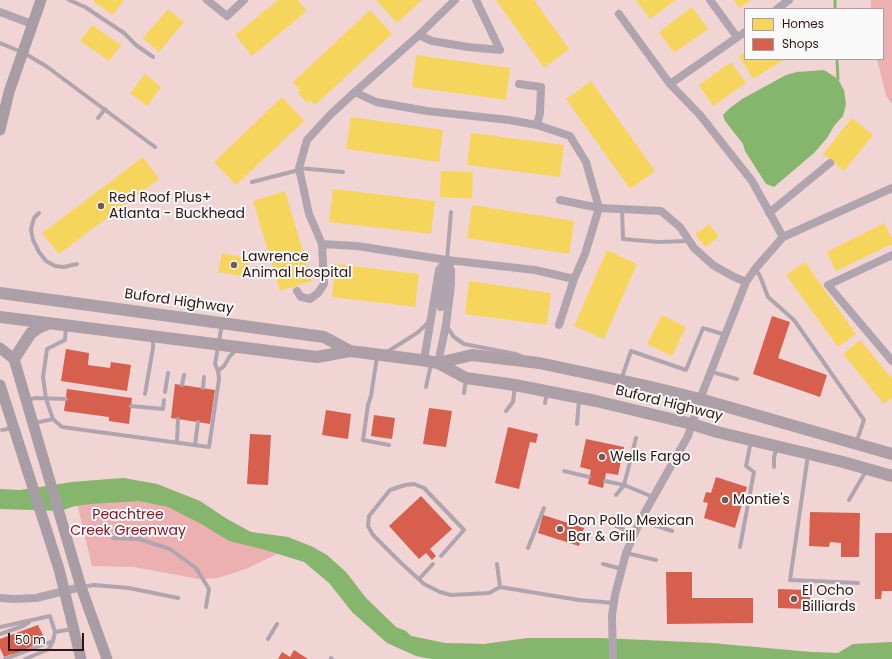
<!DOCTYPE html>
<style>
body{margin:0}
#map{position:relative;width:892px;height:659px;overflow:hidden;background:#f1d5d5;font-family:Poppins,sans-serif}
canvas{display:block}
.legend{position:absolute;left:744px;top:8px;width:140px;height:52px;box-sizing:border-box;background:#f9f9f9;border:1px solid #a99d9e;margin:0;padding:5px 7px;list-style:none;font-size:12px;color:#321415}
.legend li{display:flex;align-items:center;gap:8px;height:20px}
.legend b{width:20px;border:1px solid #a99d9e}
.scale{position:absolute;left:8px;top:633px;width:76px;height:18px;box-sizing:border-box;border:2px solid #321415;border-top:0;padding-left:5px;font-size:12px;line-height:14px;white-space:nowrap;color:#321415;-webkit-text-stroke:3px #f9f9f9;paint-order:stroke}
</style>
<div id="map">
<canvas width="892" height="659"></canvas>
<ul class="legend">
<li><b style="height:11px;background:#f6d55c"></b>Homes</li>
<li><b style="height:11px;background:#d6604d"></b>Shops</li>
</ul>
<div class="scale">50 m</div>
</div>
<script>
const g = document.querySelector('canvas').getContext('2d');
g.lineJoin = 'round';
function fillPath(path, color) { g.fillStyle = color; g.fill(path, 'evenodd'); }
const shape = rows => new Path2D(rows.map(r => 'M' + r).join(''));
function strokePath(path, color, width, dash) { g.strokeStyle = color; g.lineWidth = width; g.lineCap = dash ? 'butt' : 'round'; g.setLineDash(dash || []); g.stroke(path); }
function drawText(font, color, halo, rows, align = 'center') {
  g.font = font + ' Poppins,sans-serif'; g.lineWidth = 4; g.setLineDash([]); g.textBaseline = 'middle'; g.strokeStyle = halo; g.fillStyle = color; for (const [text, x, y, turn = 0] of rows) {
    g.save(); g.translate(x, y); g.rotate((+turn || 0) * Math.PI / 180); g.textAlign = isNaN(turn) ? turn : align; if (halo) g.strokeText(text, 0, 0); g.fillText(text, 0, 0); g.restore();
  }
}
const green = shape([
 [871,0,892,0,892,104,886,96,877,59,883,59,883,9,871,9],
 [123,478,157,484,200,501,227,519,251,532,288,537,313,547,330,558,346,572,366,598,396,627,411,636,445,643,484,644,528,638,811,652,838,653,853,644,892,642,860,659,664,659,406,642,287,547,277,554,246,569,218,578,199,579,134,567,92,566,72,482]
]);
const water = shape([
 [824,70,838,79,844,90,846,104,843,116,834,126,827,138,814,153,774,187,766,184,745,151,743,144,725,121,723,115,730,108,742,99,786,75,797,72],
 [123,478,157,484,200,501,227,519,251,532,288,537,313,547,327,555,346,572,366,598,396,627,406,631,411,636,445,643,484,644,528,638,600,638,712,643,811,652,838,653,853,644,892,642,892,659,431,659,416,656,387,643,352,612,329,583,304,562,262,549,229,541,203,525,168,507,139,501,91,504,75,506,60,511,0,509,0,489,20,490,72,482]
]);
const homes = shape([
 [95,0,124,0,113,15,94,2],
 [278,0,298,0,307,11,252,56,235,35],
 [376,0,422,0,397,23],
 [496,0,534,0,569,49,544,68],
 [636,0,676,0,650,19],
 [734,0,751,0,739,8],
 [692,7,708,29,674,53,659,32],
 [168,9,184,22,159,52,143,38],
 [370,10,392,34,315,105,310,100,307,103,297,92,300,90,293,82],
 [92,25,121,45,109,61,80,41],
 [745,52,745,59,785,59,753,79,739,56],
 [416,55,510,68,506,100,412,87],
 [731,62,746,83,713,106,699,85],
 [145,74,161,87,147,106,130,93],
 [591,81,655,171,630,189,566,99],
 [282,97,304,121,236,185,214,162],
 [351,117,443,130,439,162,346,149],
 [852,118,873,135,844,171,823,154],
 [471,133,564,145,560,177,467,165],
 [143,157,159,179,59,254,42,233],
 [441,171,473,172,472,199,440,197],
 [333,189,435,201,431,234,329,222],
 [285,191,312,281,280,291,253,201],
 [472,205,574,221,569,254,467,238],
 [884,223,892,238,892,244,836,271,827,252],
 [709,224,719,237,705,247,695,234],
 [607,250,637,264,604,339,574,326],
 [222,253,250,259,246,277,218,272],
 [805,262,856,334,838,347,786,275],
 [335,264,419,274,415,307,332,297],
 [469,281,551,293,547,325,465,314],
 [662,315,686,327,672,356,647,344],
 [860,340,892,379,892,397,884,404,843,354]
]);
const shops = shape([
 [772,316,790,322,778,358,827,375,820,397,753,374],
 [66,349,89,353,88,365,110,368,111,362,131,365,127,391,61,381],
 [175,384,215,390,210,424,171,418],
 [67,389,132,398,129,424,109,421,109,417,64,411],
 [429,408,452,411,446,447,423,444],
 [326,410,351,414,348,439,322,435],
 [374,415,395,418,392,439,371,436],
 [508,427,538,434,536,443,530,442,519,489,495,483],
 [250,434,271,435,268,485,247,484],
 [586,439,624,447,618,475,606,473,603,488,588,484,591,470,580,467],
 [716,477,747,487,735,528,704,518,708,503,703,502,706,492,711,493],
 [421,496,452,529,430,549,436,556,432,560,426,553,419,559,389,526],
 [810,512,860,513,859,557,841,557,841,543,830,542,829,547,809,546],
 [543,515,584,528,579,546,538,533],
 [875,533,892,533,892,591,882,591,881,599,875,599],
 [666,572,692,572,692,598,753,598,753,623,667,624],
 [778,589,810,590,810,609,778,608],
 [38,625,44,637,43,637,43,641,13,656,12,654,4,657,0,648,0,639],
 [294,650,308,659,278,659,282,652,290,657]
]);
const stream = shape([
 [835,0,835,9],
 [837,59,838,79]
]);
const service = shape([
 [69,0,85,7,124,33,136,45,153,57],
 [0,43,24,53,46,66,155,147],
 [98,118,105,109],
 [299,168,343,172],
 [252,182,299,170],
 [622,209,623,239,658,242,689,241],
 [39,213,34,218,31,229,33,240,39,252,46,261,55,266,64,267,77,264],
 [447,260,451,212],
 [755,269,760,276,768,297,794,320,864,420,856,443],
 [66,327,65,340,47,349,43,377,46,399,53,419,62,427,209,447,219,379,218,371,215,364,222,324],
 [447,327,454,337,464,344,516,354,521,356],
 [706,329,726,335],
 [387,352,417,333,429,322],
 [377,357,371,396,368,405,363,440,389,445],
 [218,371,224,366,230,356,237,349],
 [712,372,737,379],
 [621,380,631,351,686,370,703,328],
 [182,385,184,375],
 [426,387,431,364],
 [203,388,204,377],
 [165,392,168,373],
 [464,393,466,379],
 [145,394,153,348,153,337],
 [26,400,36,398,66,399],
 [545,403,547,393],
 [131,406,163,409,164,400],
 [506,411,513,402,515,386],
 [35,423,53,419],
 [577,424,579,400],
 [2,430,13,428],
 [177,442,178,419],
 [195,445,198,422],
 [808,455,790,580,858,583],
 [774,467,774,457,777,448],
 [564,471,589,477],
 [605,481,624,485,653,497],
 [616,495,624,485,636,438],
 [849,500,866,471],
 [641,519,651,524,672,531],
 [616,526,634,534],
 [113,538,139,539,170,549,196,568,209,589,206,607],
 [740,547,754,472,746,466,751,441],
 [528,548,544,508],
 [626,553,656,560],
 [441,556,464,530,424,488,414,484,405,485,390,490,369,516,368,526,373,535,399,561,424,584,440,592,451,595,489,593,500,587,579,600,614,603],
 [497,564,500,587],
 [603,564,622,569],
 [419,579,433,564],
 [81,587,94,585,129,588,178,598],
 [0,627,50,616,55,632,53,641,49,649,25,659],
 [55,632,72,629],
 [0,634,23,626,29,622],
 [268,639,277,624],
 [331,658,332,659],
 [5,659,53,641]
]);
const minor = shape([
 [207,0,227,16,244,0],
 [476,0,500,50],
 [710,0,737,37],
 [777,9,789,0],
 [0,12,32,24],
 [619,14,670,84],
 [745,32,670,84,700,115,752,181,783,237],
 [419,35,432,41,468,47,500,50],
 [519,84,541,87,540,113,537,125],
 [355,92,376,102,427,111,509,120,537,125,570,136,586,162,599,208,585,254,574,279,535,270,447,260,357,246,322,244,309,214,299,168,307,140,331,114,355,92,419,35,455,0],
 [560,200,599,208,661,211,680,227,694,248,713,265,734,277,746,282],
 [769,213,830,163],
 [892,255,828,285,892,361],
 [297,291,301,297,310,299,318,293,324,284,322,244],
 [441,307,447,267],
 [559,325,574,279],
 [424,360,439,270,447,260],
 [438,363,446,325,451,285,451,270,447,260],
 [0,598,14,599,36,598,81,587],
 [613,659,612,616,615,595,626,553,641,519,688,436,700,399,746,282,755,269,783,237,892,188]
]);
const secondary = shape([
 [0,130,9,92,41,0],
 [0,348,14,359,81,587,107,659],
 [0,385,59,569,81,659]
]);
const primary = shape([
 [0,293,324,337,350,351,421,360,438,363,466,378,515,385,596,401,692,424,717,432,843,462,892,476],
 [0,317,317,357,350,351],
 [14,359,31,333,38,328,50,323],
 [438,363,472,355,539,363,572,370,647,386,700,399,892,454]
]);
const markers = [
 [101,206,4,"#755858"],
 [234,265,4,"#755858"],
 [602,457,4,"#755858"],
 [725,500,4,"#755858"],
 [560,529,4,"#755858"],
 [794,599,4,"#755858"]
];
const poiNames = [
 ["Red Roof Plus+",109,198],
 ["Atlanta - Buckhead",109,214],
 ["Lawrence",242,257],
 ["Animal Hospital",242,273],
 ["Wells Fargo",610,457],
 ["Montie's",733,500],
 ["Don Pollo Mexican",568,521],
 ["Bar & Grill",568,537],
 ["El Ocho",802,591],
 ["Billiards",802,607]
];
const streetNames = [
 ["Buford Highway",179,302,8],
 ["Buford Highway",669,404,14]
];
const parkNames = [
 ["Peachtree",128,515],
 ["Creek Greenway",128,531]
];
fillPath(green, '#edb0b0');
fillPath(water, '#86b66d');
fillPath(homes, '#f6d55c');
fillPath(shops, '#d6604d');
strokePath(stream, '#86b66d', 3);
strokePath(service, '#b0a5ae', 4);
strokePath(minor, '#b0a5ae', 8);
strokePath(secondary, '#a89ca5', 11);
strokePath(primary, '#ad9fa7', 12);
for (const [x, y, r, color] of markers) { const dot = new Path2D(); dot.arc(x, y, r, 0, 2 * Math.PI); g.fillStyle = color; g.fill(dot); strokePath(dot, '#f9f9f9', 1.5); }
drawText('14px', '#321415', '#f9f9f9', poiNames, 'left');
drawText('14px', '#321415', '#f9f9f9', streetNames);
drawText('14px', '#8b1328', '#f9f9f9', parkNames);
</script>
